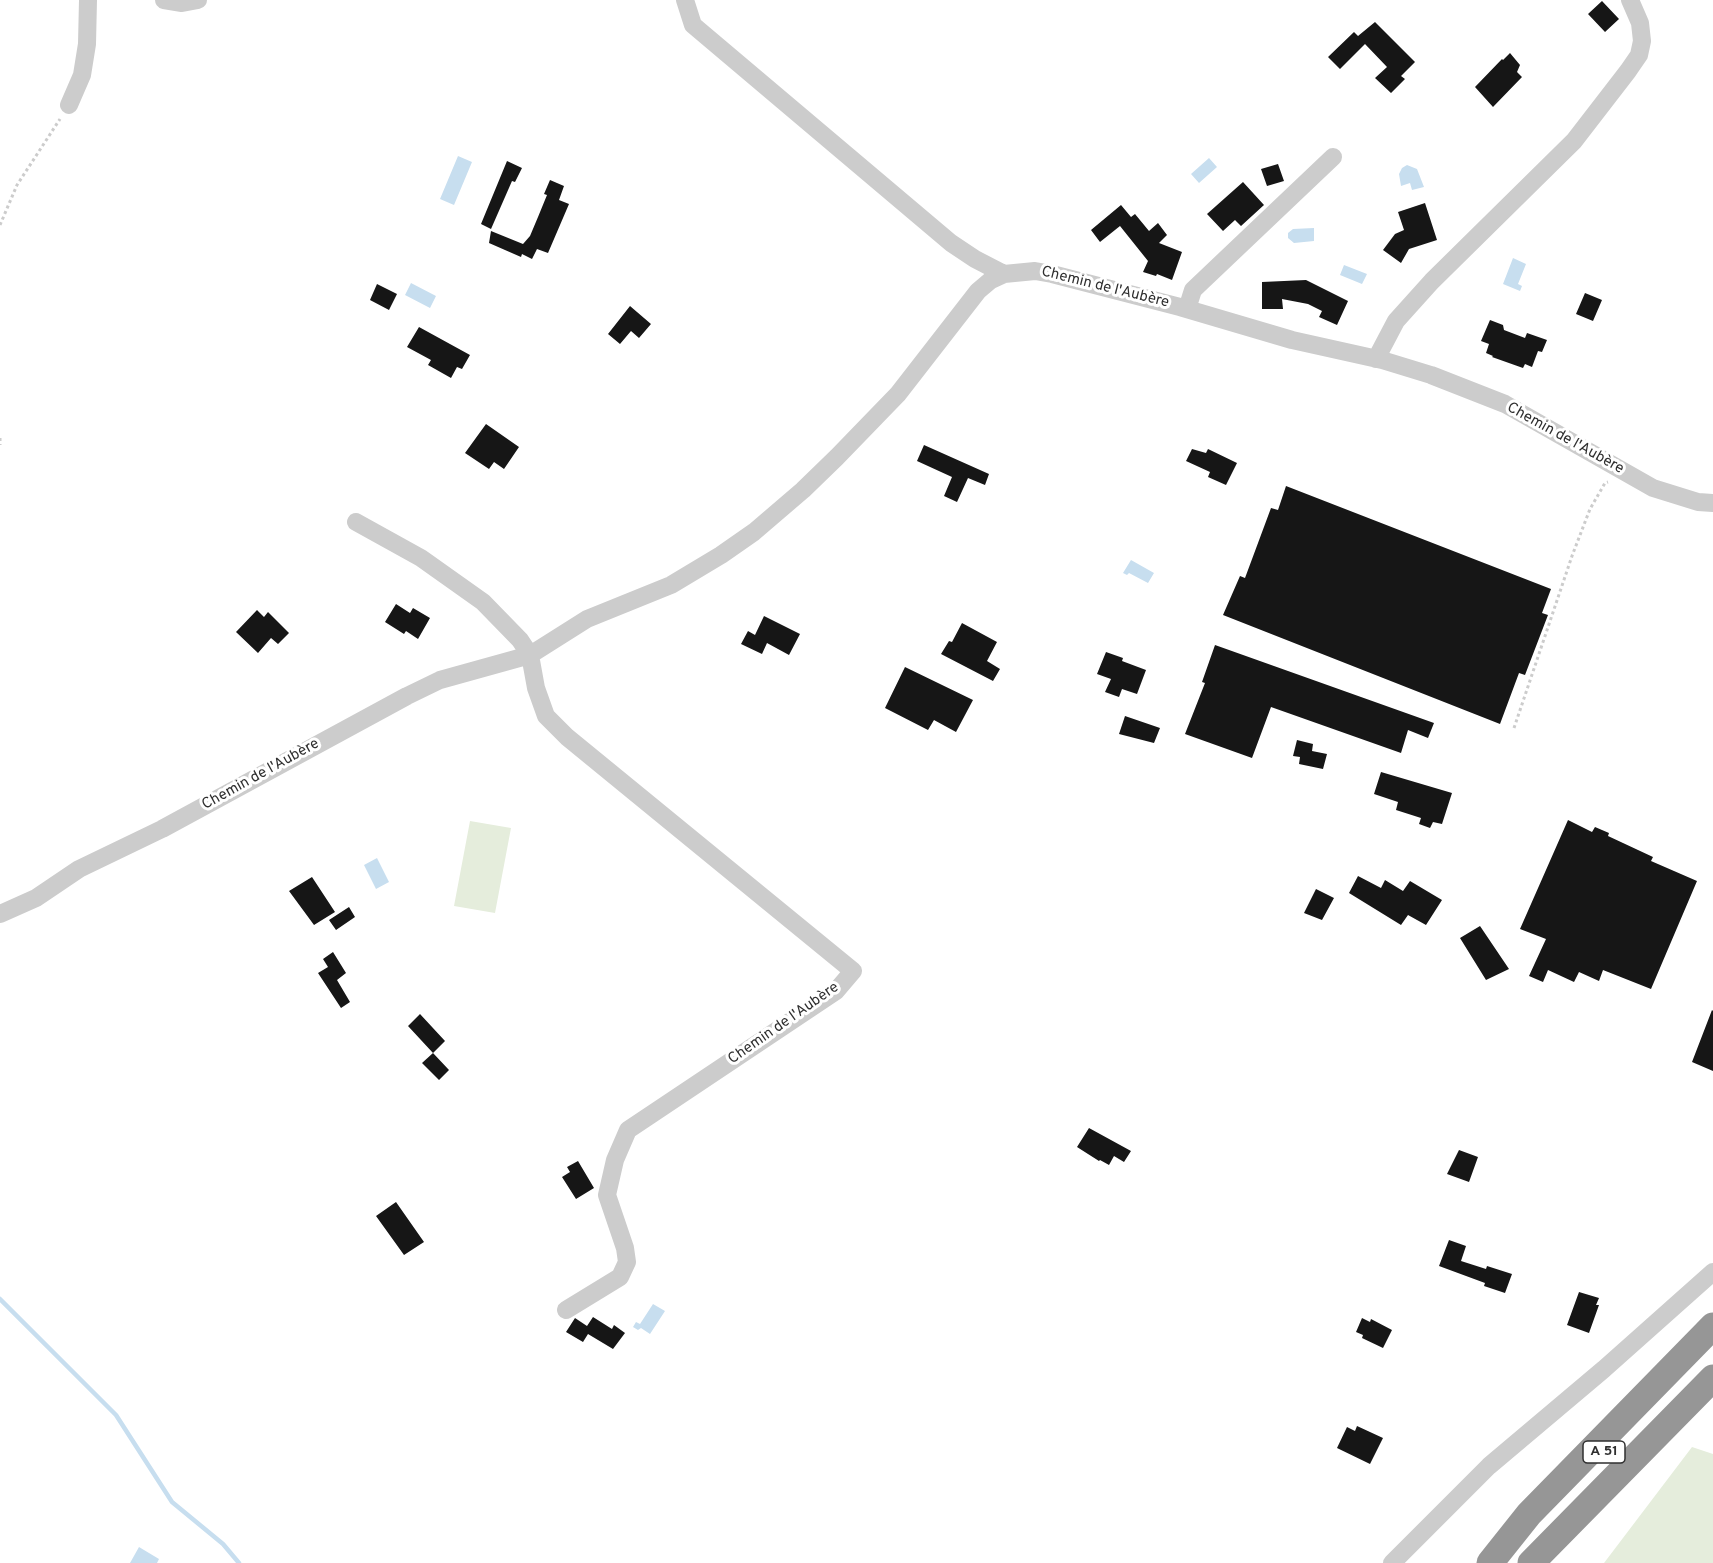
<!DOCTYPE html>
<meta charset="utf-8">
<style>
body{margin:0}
canvas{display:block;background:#fff}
</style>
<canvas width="1713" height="1563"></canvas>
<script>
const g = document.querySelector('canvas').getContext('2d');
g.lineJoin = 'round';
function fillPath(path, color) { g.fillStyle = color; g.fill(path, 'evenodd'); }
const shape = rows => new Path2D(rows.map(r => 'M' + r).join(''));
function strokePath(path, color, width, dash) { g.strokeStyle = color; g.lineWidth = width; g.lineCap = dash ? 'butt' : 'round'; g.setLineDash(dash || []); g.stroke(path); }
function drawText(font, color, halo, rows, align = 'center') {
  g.font = font + ' Overpass,sans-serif'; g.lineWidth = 6; g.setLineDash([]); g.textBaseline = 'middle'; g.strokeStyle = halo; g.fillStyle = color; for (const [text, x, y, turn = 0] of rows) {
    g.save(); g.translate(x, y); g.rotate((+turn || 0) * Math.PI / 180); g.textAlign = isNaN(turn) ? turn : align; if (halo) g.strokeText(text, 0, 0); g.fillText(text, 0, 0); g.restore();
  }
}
const green = shape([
 [470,821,511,828,495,913,454,906],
 [1692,1447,1713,1454,1713,1563,1604,1563]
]);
const water = shape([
 [458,156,472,162,454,205,440,199],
 [1209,158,1217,167,1199,183,1191,174],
 [1407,165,1417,169,1424,187,1412,190,1410,183,1401,186,1399,174,1402,168],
 [1314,228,1314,241,1294,243,1288,238,1288,233,1293,229],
 [1513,258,1526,264,1518,284,1522,286,1520,291,1503,284],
 [1344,265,1367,274,1362,284,1340,275],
 [411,283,436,296,430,308,405,295],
 [1131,560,1154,573,1148,583,1129,573,1127,575,1123,573],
 [377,858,389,882,376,889,364,865],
 [653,1304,665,1311,650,1334,641,1328,638,1330,633,1327,636,1322,640,1324],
 [139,1547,159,1559,157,1563,130,1563]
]);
const stream = shape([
 [0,1299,116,1415,172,1502,223,1544,239,1563]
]);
const building = shape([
 [1602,1,1619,19,1605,32,1588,14],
 [1375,22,1415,62,1401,76,1405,79,1391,93,1375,78,1387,67,1365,44,1340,69,1328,57,1354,32,1358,36],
 [1510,53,1520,65,1517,72,1522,77,1493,107,1475,87,1502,59,1503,60],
 [507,161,522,168,515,182,512,181,491,229,481,224],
 [1278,164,1284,181,1267,186,1261,169],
 [550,180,564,186,559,200,569,204,548,253,537,249,532,259,522,254,521,257,489,243,491,231,523,244,530,236,538,217,547,195,544,194],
 [1243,182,1264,205,1241,226,1235,220,1223,231,1207,214],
 [1425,203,1437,240,1409,249,1401,263,1383,250,1395,234,1404,230,1398,212],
 [1121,205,1131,217,1135,214,1149,231,1158,223,1167,235,1159,243,1182,252,1172,280,1157,274,1156,276,1143,272,1148,261,1120,226,1100,242,1091,230],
 [1306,280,1348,301,1337,325,1319,317,1322,311,1308,304,1282,299,1283,309,1262,309,1262,282],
 [377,284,397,294,389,310,370,300],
 [1585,293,1602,300,1593,321,1576,314],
 [630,306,651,324,639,338,631,331,620,344,608,334],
 [1490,320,1503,325,1504,330,1525,338,1527,333,1547,340,1542,352,1538,351,1532,367,1525,364,1523,368,1492,357,1493,356,1486,353,1489,344,1481,341],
 [419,327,470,355,462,369,457,367,451,378,428,365,431,360,407,347],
 [486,424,519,447,504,469,494,462,489,469,465,453],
 [924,445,989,474,985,485,968,478,957,502,944,496,952,477,917,461],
 [1192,449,1206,453,1208,449,1237,463,1226,485,1208,477,1210,472,1186,461],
 [1286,486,1551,589,1542,613,1548,615,1525,675,1519,673,1500,724,1223,615,1240,576,1245,578,1271,508,1278,510],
 [396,604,410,613,413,608,430,618,418,639,406,631,404,634,385,622],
 [257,610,264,617,268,612,289,633,278,644,271,638,258,653,236,632],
 [764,616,800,634,789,655,767,643,762,654,741,644,748,631,755,635],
 [962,623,997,642,987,661,1000,669,993,681,941,654,949,641,952,642],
 [1215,645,1434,723,1428,738,1408,730,1401,753,1271,707,1252,758,1185,734,1205,683,1202,682],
 [1106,652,1123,658,1122,661,1146,670,1137,694,1122,689,1119,697,1105,692,1111,679,1097,674],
 [905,667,973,700,956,732,934,720,928,730,885,708],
 [1125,716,1160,728,1154,743,1119,734],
 [1297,740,1313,744,1312,751,1327,754,1323,769,1299,764,1300,757,1293,756],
 [1381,772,1452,793,1442,824,1433,822,1430,828,1419,824,1421,818,1396,810,1398,802,1374,794],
 [1568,820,1592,832,1595,827,1609,833,1608,836,1653,857,1651,861,1697,881,1651,989,1603,970,1599,981,1579,972,1574,982,1548,970,1543,982,1529,976,1546,939,1520,929],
 [1358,876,1381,888,1385,880,1403,891,1410,881,1442,900,1426,925,1408,915,1401,925,1349,893],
 [312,877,335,912,314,925,289,891],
 [1316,889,1334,898,1322,920,1304,913],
 [349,907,355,917,336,930,329,920],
 [1480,926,1509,969,1486,980,1460,938],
 [333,952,346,973,337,980,350,1002,341,1008,318,973,328,967,323,959],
 [1712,1010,1713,1011,1713,1071,1692,1062],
 [420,1014,445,1041,433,1053,408,1026],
 [433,1053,449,1070,439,1080,422,1063],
 [1089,1128,1131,1151,1124,1162,1114,1156,1109,1165,1100,1160,1099,1161,1077,1147],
 [1459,1150,1478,1157,1469,1182,1447,1174],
 [578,1161,594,1188,576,1199,562,1177,570,1172,567,1167],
 [396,1202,424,1242,404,1255,376,1216],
 [1449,1240,1466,1246,1461,1261,1486,1269,1487,1266,1512,1274,1505,1293,1484,1286,1485,1283,1439,1266],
 [1579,1292,1599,1298,1596,1305,1599,1305,1589,1333,1567,1325],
 [593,1317,612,1329,614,1325,625,1333,613,1349,588,1334,583,1342,566,1332,575,1318,587,1326],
 [1362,1318,1370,1322,1371,1319,1392,1330,1383,1348,1362,1338,1363,1335,1356,1332],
 [1357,1426,1383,1438,1370,1464,1337,1448,1347,1427,1355,1431]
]);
const path = shape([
 [0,225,17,185,60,119],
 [0,438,0,445],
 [1514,728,1572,556,1590,509,1605,483,1608,482]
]);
const minor = shape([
 [164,0,182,3,198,0],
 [685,0,693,25,951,243,975,259,1004,274],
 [69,105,82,75,87,44,88,0],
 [1187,309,1193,290,1333,157],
 [1376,359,1396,321,1432,281,1574,141,1628,71,1639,55,1642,41,1640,23,1630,0],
 [356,522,421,558,483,602,520,640,530,655,536,688,546,716,567,737,853,971,836,991,628,1130,615,1160,607,1195,625,1248,627,1262,620,1277,566,1310],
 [0,914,36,898,79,869,162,829,407,696,440,680,530,655,587,619,671,585,721,555,754,532,803,490,837,457,898,394,978,291,991,280,1004,274,1035,271,1052,274,1180,307,1292,340,1382,360,1431,375,1505,404,1653,488,1698,502,1713,503],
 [1392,1563,1489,1466,1604,1369,1713,1272]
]);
const highway = shape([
 [1490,1563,1529,1514,1713,1326],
 [1531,1563,1713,1378]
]);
const shields = [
 [1604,1452,42]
];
const shieldNames = [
 ["A 51",1604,1452]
];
const streetNames = [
 ["Chemin de l'Aubère",1105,288,14],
 ["Chemin de l'Aubère",1565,439,29],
 ["Chemin de l'Aubère",261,775,-29],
 ["Chemin de l'Aubère",784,1024,-35]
];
fillPath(green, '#e5eddc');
fillPath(water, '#c7deef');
strokePath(stream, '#c7deef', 4.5);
fillPath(building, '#161616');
strokePath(path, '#ccc', 3, [3, 3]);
strokePath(minor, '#ccc', 18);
strokePath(highway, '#969696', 27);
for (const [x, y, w] of shields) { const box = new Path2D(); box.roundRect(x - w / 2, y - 11, w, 22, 4.5); g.fillStyle = '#fff'; g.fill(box); strokePath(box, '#2f2f2f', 1.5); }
drawText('bold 14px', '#2f2f2f', null, shieldNames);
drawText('15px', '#2f2f2f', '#fff', streetNames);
</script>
